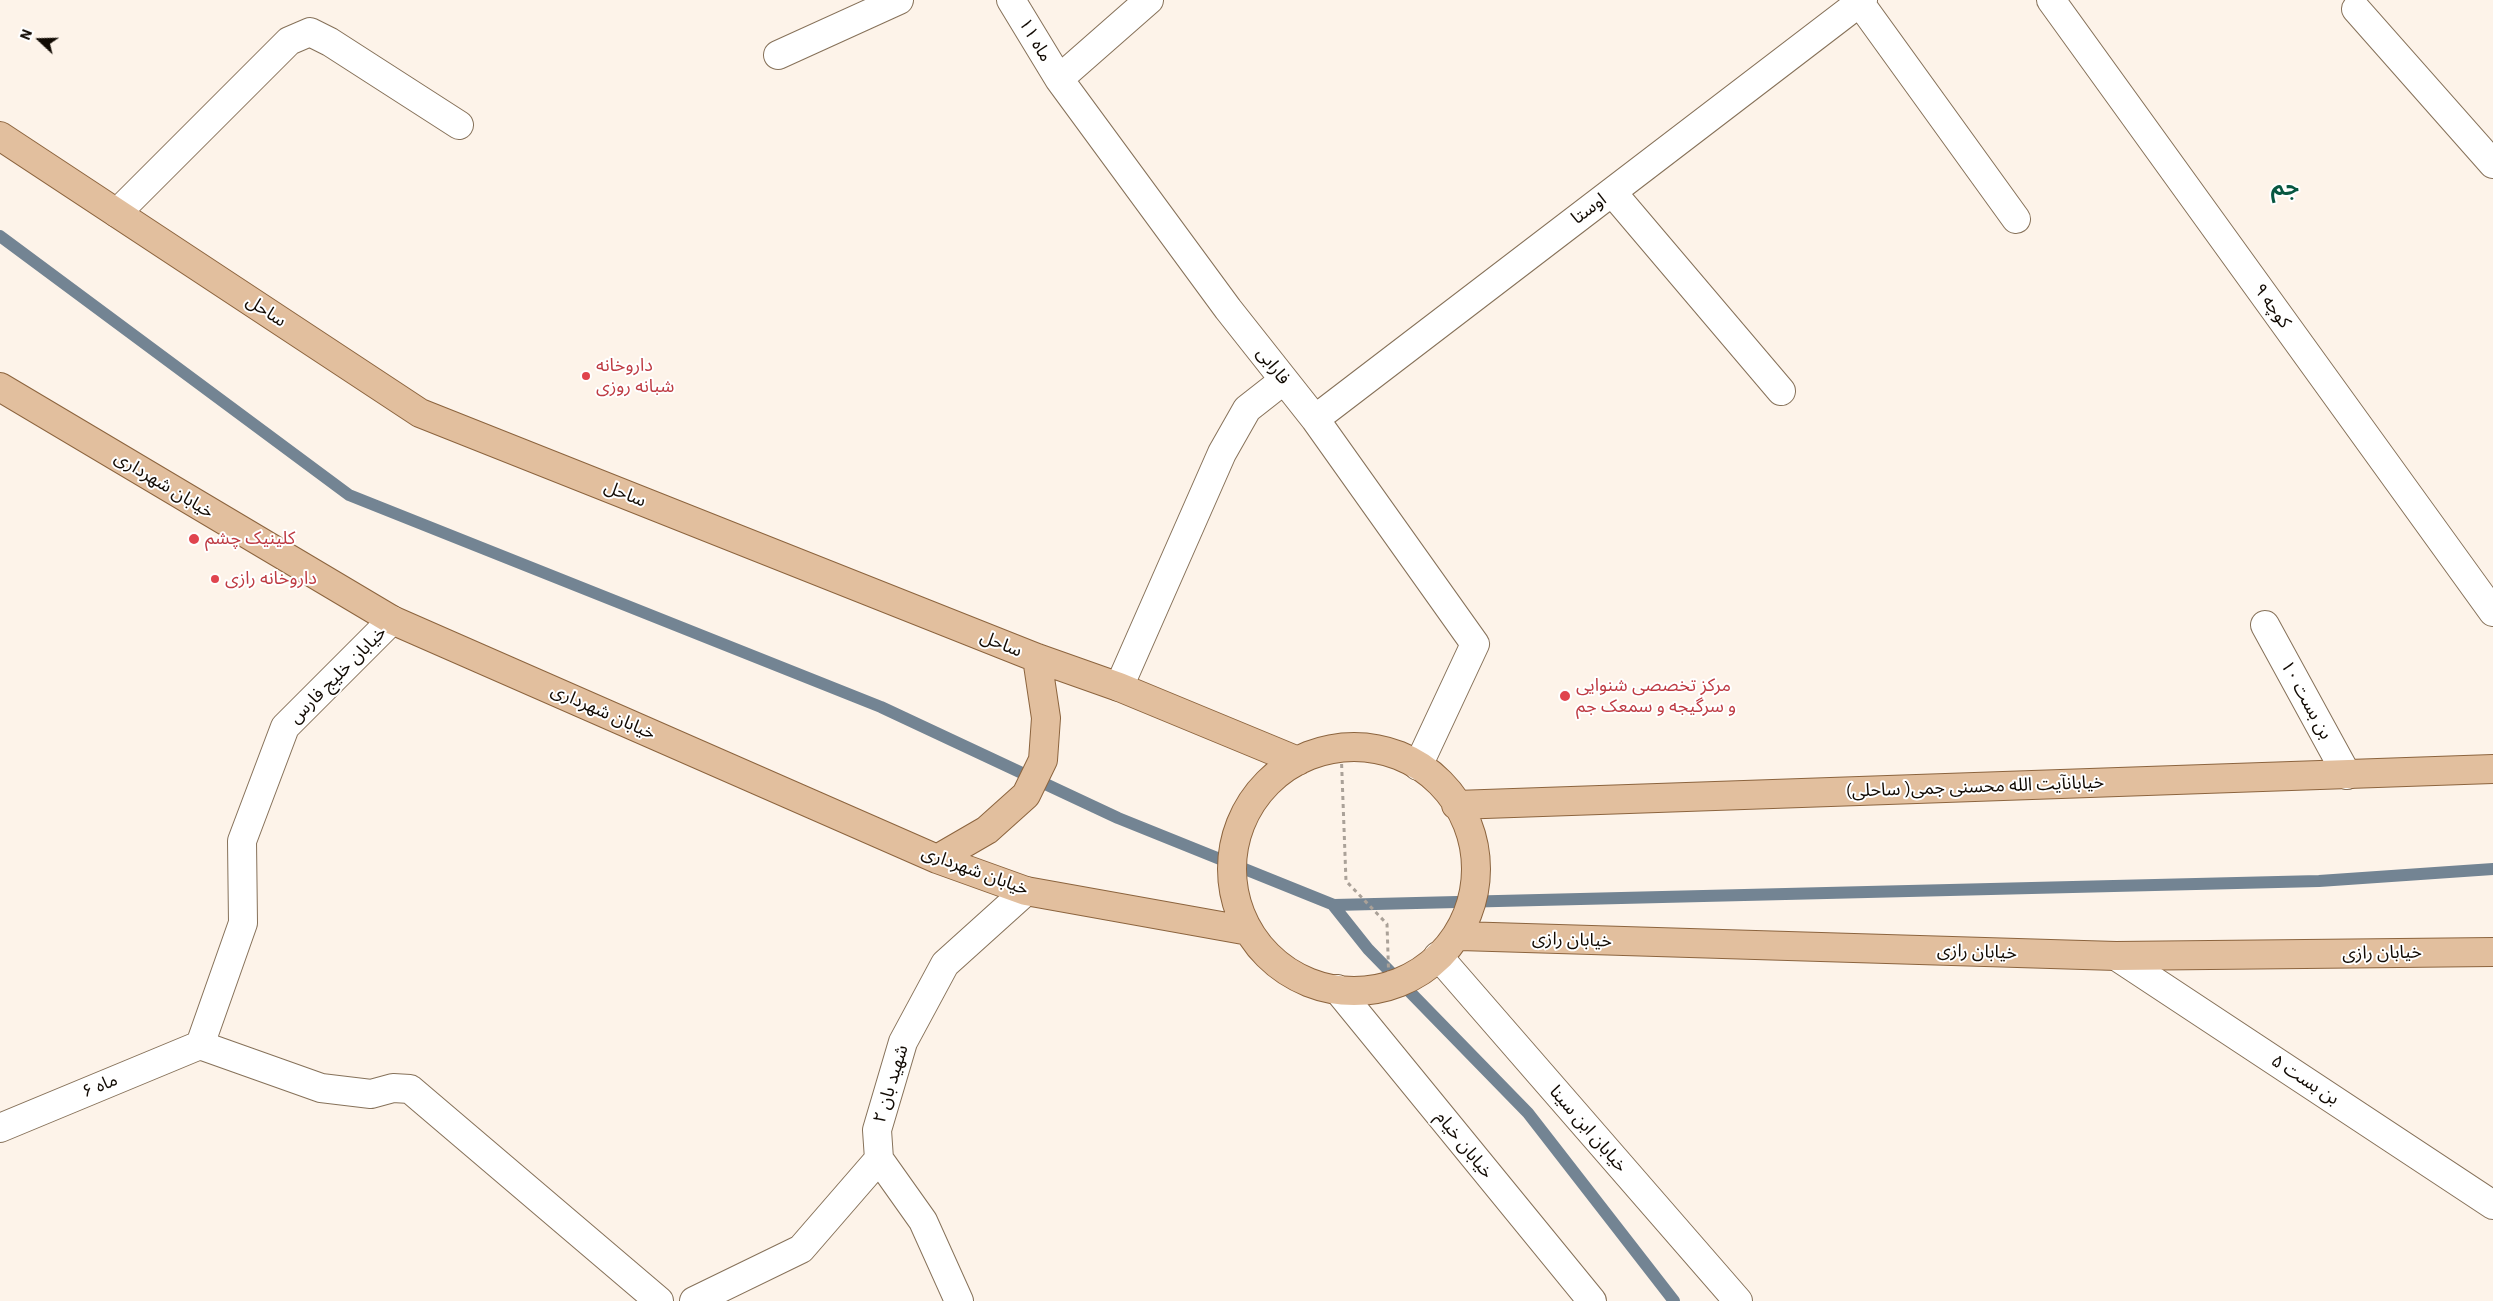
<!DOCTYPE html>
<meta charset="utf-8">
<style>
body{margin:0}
#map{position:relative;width:2493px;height:1301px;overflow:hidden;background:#fdf3e9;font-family:"IBM Plex Sans",sans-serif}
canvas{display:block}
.north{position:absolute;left:15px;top:15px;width:50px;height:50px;-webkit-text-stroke:4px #fff;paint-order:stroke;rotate:291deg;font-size:14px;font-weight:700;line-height:20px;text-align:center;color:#110a03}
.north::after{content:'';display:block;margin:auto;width:18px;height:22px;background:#110a03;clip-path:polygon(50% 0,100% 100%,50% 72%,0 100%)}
</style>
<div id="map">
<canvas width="2493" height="1301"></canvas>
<div class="north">N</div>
</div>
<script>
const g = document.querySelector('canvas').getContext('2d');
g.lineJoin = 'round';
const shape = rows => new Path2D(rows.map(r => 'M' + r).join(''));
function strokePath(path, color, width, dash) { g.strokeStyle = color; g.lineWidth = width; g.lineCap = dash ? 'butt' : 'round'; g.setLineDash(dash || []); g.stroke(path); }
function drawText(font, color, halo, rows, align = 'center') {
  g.font = font + ' "IBM Plex Sans","Noto Sans Arabic",sans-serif'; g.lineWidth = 4; g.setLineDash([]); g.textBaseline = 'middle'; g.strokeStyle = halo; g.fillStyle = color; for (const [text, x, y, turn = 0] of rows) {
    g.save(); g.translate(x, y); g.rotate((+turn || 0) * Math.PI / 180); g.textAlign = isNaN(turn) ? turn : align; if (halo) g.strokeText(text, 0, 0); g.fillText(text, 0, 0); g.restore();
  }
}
const stream = shape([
 [0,236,349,495,881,707,1118,818,1334,905,2319,881,2493,869],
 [1333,905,1368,949,1528,1113,1674,1301]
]);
const path = shape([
 [1341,748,1346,881,1387,924,1389,984]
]);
const minor = shape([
 [1011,0,1059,79,1228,309,1315,419,1475,644,1418,766],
 [2051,0,2493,612],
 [1860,3,2016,219],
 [2356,9,2493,164],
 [778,55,899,0],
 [1059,79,1149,0],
 [1612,192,1781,391],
 [117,213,289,41,310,32,330,42,459,125],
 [1315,419,1863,0],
 [2265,625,2347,775],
 [1119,687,1222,453,1247,409,1284,380],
 [1438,956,1738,1301],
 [2116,956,2493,1205],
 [1337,989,1592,1301],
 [200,1045,321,1088,371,1094,393,1088,410,1089,659,1301],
 [200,1045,243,923,242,841,285,727,392,620],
 [0,1128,200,1045],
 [694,1301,801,1249,879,1159],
 [959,1301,923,1221,879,1159,877,1130,903,1042,945,964,1026,891]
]);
const major = shape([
 [0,136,420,413,1037,658,1119,687,1298,761],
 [0,387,392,620,937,859,1026,891,1249,931],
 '1232 869a122 122 0 1 1 244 0a122 122 0 1 1-244 0Z',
 [1456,805,2493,769],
 [937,859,987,830,1026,795,1043,760,1046,718,1037,658],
 [1460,936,2116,956,2493,952]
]);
const markers = [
 [586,376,5,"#e0444e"],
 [194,539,6,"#e0444e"],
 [215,579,5,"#e0444e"],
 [1565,696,6,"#e0444e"]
];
const streetNames = [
 ["ماه ۱۱",1035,40,59],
 ["اوستا",1589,209,-37],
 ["کوچه ۹",2272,306,54],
 ["ساحل",266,311,33],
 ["فارابی",1273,366,52],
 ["خیابان شهرداری",164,485,31],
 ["ساحل",625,494,22],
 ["ساحل",1001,644,22],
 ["خیابان خلیج فارس",338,675,-45],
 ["بن بست ۱۰",2306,700,61],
 ["خیابان شهرداری",603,712,24],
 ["خیابانآیت الله محسنی جمی( ساحلی)",1975,787,-2],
 ["خیابان شهرداری",975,871,20],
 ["خیابان رازی",1572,940,2],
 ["خیابان رازی",1977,952,2],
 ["خیابان رازی",2382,953,-1],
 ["بن بست ۵",2305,1080,33],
 ["شهید بان ۲",891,1084,-73],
 ["ماه ۶",100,1086,-22],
 ["خیابان ابن سینا",1588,1129,49],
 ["خیابان خیام",1464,1145,51]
];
const healthNames = [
 ["داروخانه",596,366],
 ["شبانه روزی",596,387],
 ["کلینیک چشم",205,539],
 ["داروخانه رازی",225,579],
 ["مرکز تخصصی شنوایی",1576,686],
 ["و سرگیجه و سمعک جم",1576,707]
];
const districtNames = [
 ["جم",2285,189]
];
strokePath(stream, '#738493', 12);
strokePath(minor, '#867159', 30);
strokePath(major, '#8c643e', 30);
strokePath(path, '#aaa198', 3, [4, 4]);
strokePath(minor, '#fff', 28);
strokePath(major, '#e2bf9e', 28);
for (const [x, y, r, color] of markers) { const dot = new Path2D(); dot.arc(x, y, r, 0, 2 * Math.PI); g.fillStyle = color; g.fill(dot); strokePath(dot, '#fff', 2); }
drawText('18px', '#110a03', '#fff', streetNames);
drawText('18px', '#be3a42', '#fff', healthNames, 'left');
drawText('bold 22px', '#075741', '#fff', districtNames);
</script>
